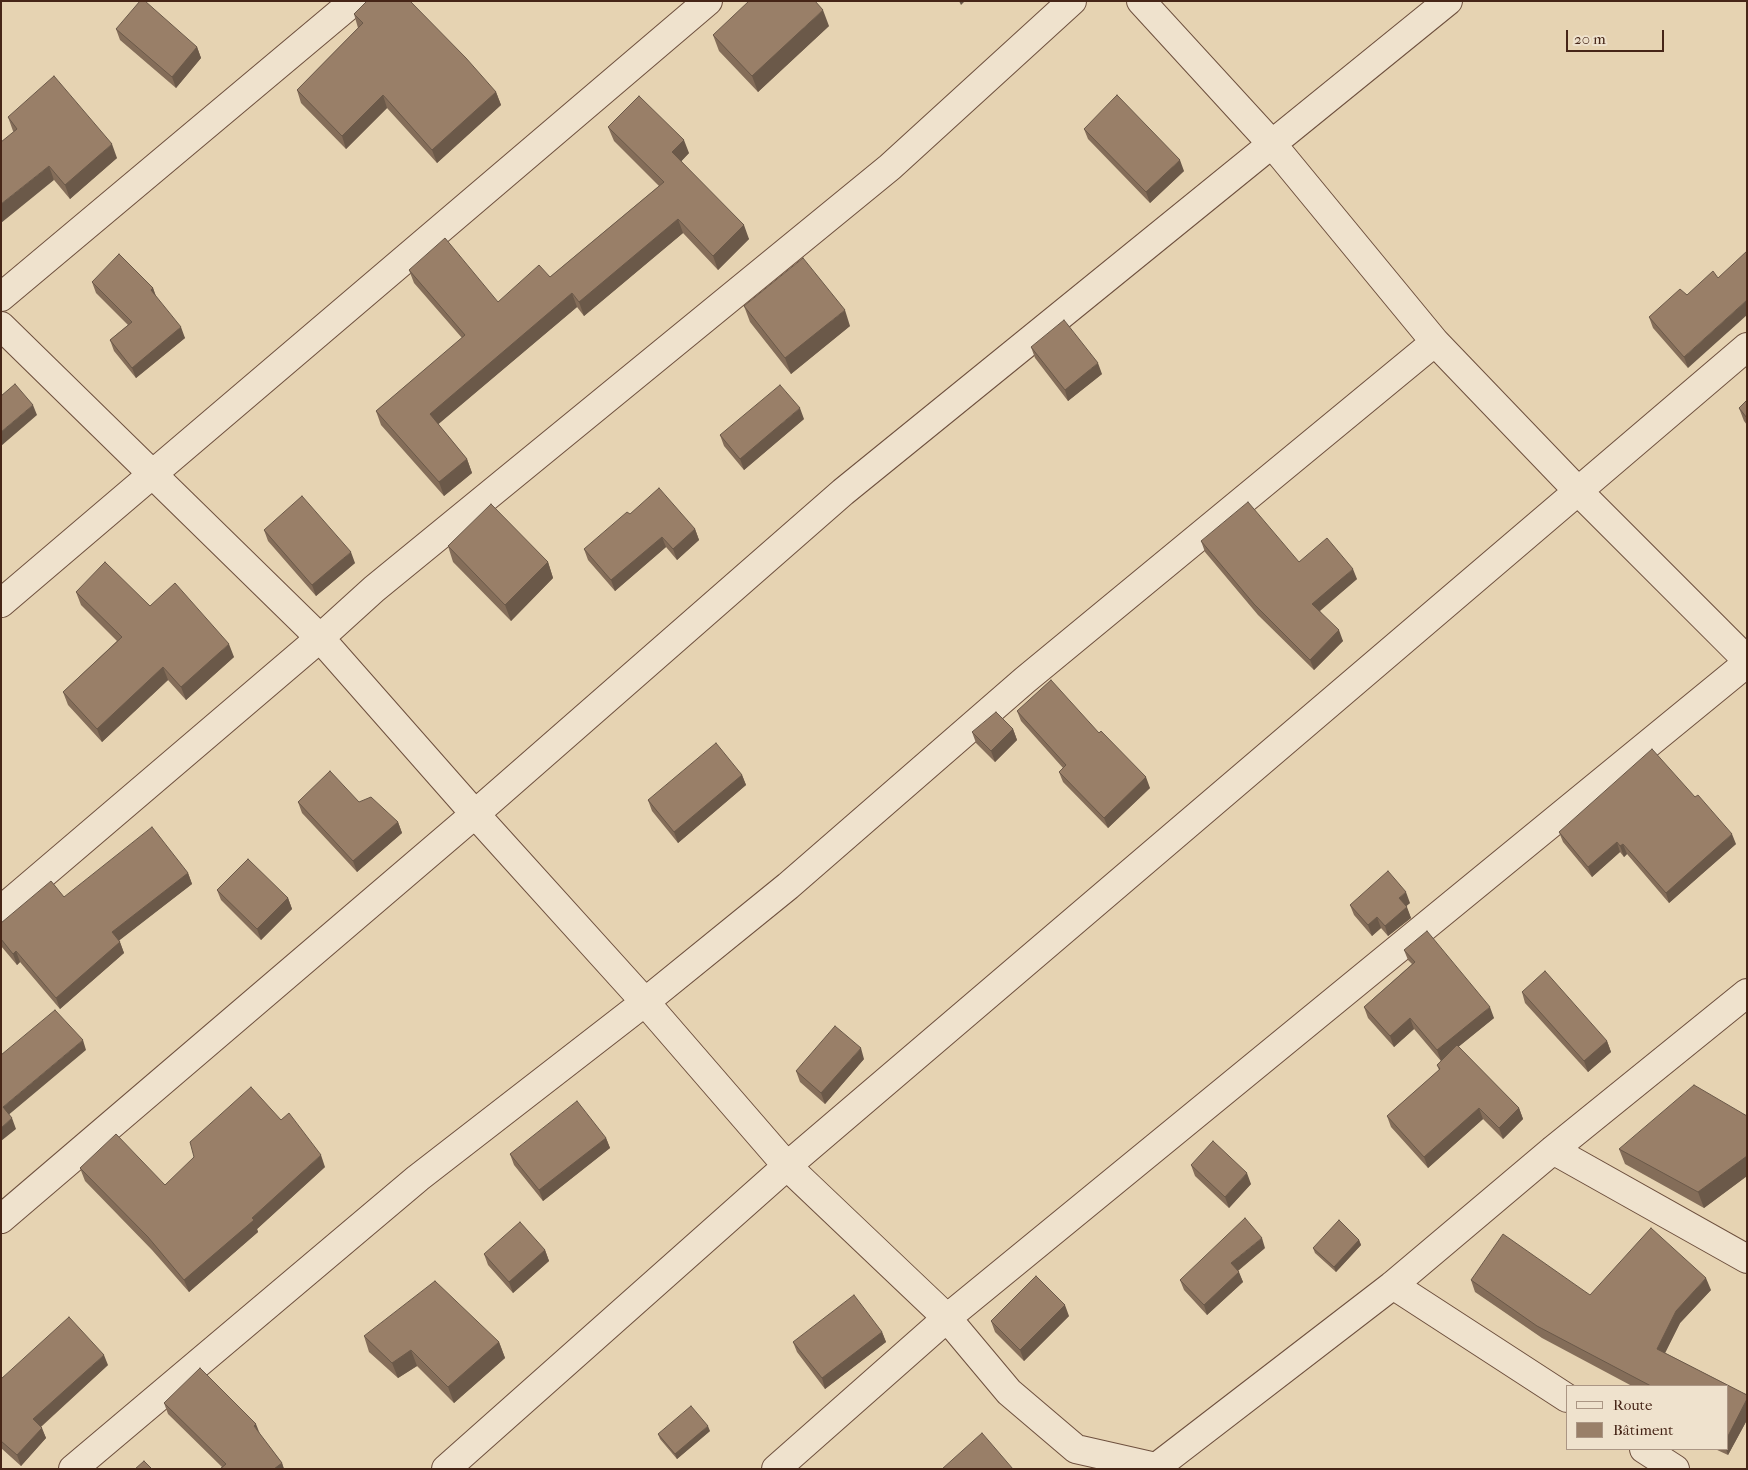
<!DOCTYPE html>
<meta charset="utf-8">
<style>
body{margin:0}
#map{position:relative;width:1748px;height:1470px;overflow:hidden;background:#e6d3b2;font-family:"IM FELL French Canon",serif}
canvas{display:block}
.frame{position:absolute;inset:0;border:2px solid #462517;pointer-events:none}
.legend{position:absolute;left:1566px;top:1385px;width:162px;height:65px;box-sizing:border-box;background:#efe2cd;border:1px solid #ab9684;margin:0;padding:6px 9px;list-style:none;font-size:15px;color:#462517}
.legend li{display:flex;align-items:center;gap:10px;height:25px}
.legend b{width:25px;border:1px solid #ab9684}
.scale{position:absolute;left:1566px;top:30px;width:98px;height:22px;box-sizing:border-box;border:2px solid #462517;border-top:0;padding-left:6px;font-size:15px;line-height:18px;white-space:nowrap;color:#462517;-webkit-text-stroke:4px #efe2cd;paint-order:stroke}
</style>
<div id="map">
<canvas width="1748" height="1470"></canvas>
<div class="frame"></div>
<ul class="legend">
<li><b style="height:6px;background:#efe2cd"></b>Route</li>
<li><b style="height:14px;background:#997f68"></b>Bâtiment</li>
</ul>
<div class="scale">20 m</div>
</div>
<script>
const g = document.querySelector('canvas').getContext('2d');
g.lineJoin = 'round';
const shape = rows => new Path2D(rows.map(r => 'M' + r).join(''));
function strokePath(path, color, width, dash) { g.strokeStyle = color; g.lineWidth = width; g.lineCap = dash ? 'butt' : 'round'; g.setLineDash(dash || []); g.stroke(path); }
function fillPath(path, color) { g.fillStyle = color; g.fill(path, 'evenodd'); }
const minor = shape([
 [1141,1,1272,144,1435,342,1578,491,1747,660],
 [1,297,354,1],
 [1,326,320,638,475,814,645,1002,787,1166,947,1318,1009,1392,1076,1449,1164,1469],
 [1,603,708,1],
 [1,910,320,638,374,589,890,167,1072,1],
 [1553,1150,1747,1259],
 [1,1219,475,814,843,492,1448,1],
 [1393,1285,1567,1398],
 [1644,1449,1675,1469],
 [73,1469,418,1178,645,1002,788,886,1025,680,1435,342],
 [446,1469,787,1166,1747,347],
 [776,1469,947,1318,1747,663],
 [1154,1469,1393,1285,1553,1150,1747,993]
]);
const wall = shape([
 [354,14,496,92,501,105,437,163,387,108,346,149,301,103,297,90,358,28],
 [829,26,758,92,719,51,713,35],
 [116,29,197,47,201,58,176,88,120,40],
 [8,117,117,158,70,199,13,131],
 [608,127,689,153,681,161,749,239,718,270,683,233,584,316,577,307,438,424,467,459,472,473,444,496,381,425,376,411,462,338,414,283,409,270,498,302,550,277,659,186,614,141],
 [1084,129,1184,171,1150,203,1088,139],
 [92,282,153,288,156,297,185,338,136,378,114,351,110,340,128,325,96,293],
 [1687,295,1688,368,1653,328,1649,317],
 [744,306,850,326,791,374,750,322],
 [1031,347,1102,374,1068,401,1035,358],
 [1747,400,1747,425,1744,421,1739,408],
 [804,419,744,470,724,446,720,435],
 [630,514,695,529,699,540,677,560,666,547,615,591,588,560,584,549],
 [264,530,355,563,316,596,268,541],
 [1201,541,1299,562,1357,579,1320,611,1343,641,1314,670,1258,615,1205,552],
 [448,546,548,562,553,578,511,621,453,562],
 [76,592,150,606,234,657,186,700,168,680,102,742,68,705,63,692,117,641,81,605],
 [1017,711,1150,788,1108,828,1063,782,1059,772,1063,768,1021,721],
 [1013,729,1017,740,995,762,976,743,972,732],
 [742,775,746,785,678,843,652,811,648,800],
 [298,802,398,822,402,833,357,872,302,813],
 [1559,832,1736,844,1669,903,1627,854,1624,857,1620,852,1592,877,1563,842],
 [188,873,192,884,119,940,124,953,60,1009,20,962,17,965,1,946,1,923,64,897],
 [217,890,288,898,292,909,261,940,221,900],
 [1410,903,1406,906,1411,918,1388,936,1381,928,1372,936,1354,915,1350,905],
 [1404,950,1494,1018,1458,1047,1519,1108,1523,1119,1503,1139,1483,1119,1428,1168,1391,1127,1387,1116,1439,1070,1437,1065,1441,1061,1414,1029,1394,1047,1368,1018,1364,1007,1412,964,1408,960],
 [1522,992,1607,1041,1611,1052,1588,1072,1525,1003],
 [864,1059,825,1104,800,1082,796,1071],
 [1747,1116,1747,1176,1704,1208,1625,1164,1619,1149],
 [606,1138,610,1148,543,1201,514,1165,510,1154],
 [1191,1165,1251,1184,1229,1208,1195,1176],
 [325,1167,257,1229,258,1232,189,1292,152,1250,85,1181,80,1168,165,1185],
 [1359,1240,1361,1245,1336,1272,1315,1253,1313,1248],
 [1265,1248,1238,1271,1243,1282,1207,1315,1184,1290,1180,1280],
 [545,1250,549,1261,513,1293,488,1265,484,1254],
 [1471,1280,1590,1295,1711,1290,1680,1323,1665,1353,1747,1395,1747,1420,1728,1455,1715,1449,1727,1449,1727,1386,1632,1386,1542,1338,1475,1292],
 [1069,1316,1024,1361,995,1332,991,1321],
 [882,1332,886,1342,825,1389,797,1352,793,1342],
 [364,1336,499,1342,505,1358,454,1403,417,1366,398,1378,369,1352],
 [108,1365,41,1427,46,1438,21,1466,1,1448,1,1379],
 [164,1403,259,1433,282,1463,284,1469,220,1469,222,1467,168,1414],
 [710,1431,677,1459,660,1439,658,1434]
]);
const shadedWall = shape([
 [959,1,965,1,961,5],
 [823,10,829,26,758,92,752,76],
 [197,47,201,58,176,88,172,77],
 [496,92,501,105,437,163,432,150],
 [383,95,387,108,346,149,342,136],
 [684,140,689,153,677,166,672,152],
 [112,144,117,158,70,199,65,185],
 [1180,160,1184,171,1150,203,1146,192],
 [49,166,54,180,1,223,1,204],
 [678,219,683,233,584,316,579,302],
 [744,225,749,239,718,270,713,256],
 [153,288,157,299,151,290],
 [572,293,577,307,435,427,430,414],
 [1747,300,1747,315,1688,368,1684,357],
 [845,310,850,326,791,374,785,358],
 [181,327,185,338,136,378,132,368],
 [1098,363,1102,374,1068,401,1065,390],
 [33,405,37,415,1,446,1,432],
 [800,408,804,419,744,470,740,459],
 [467,459,472,473,444,496,439,482],
 [695,529,699,540,677,560,673,549],
 [662,537,666,547,615,591,611,580],
 [351,552,355,563,316,596,312,585],
 [548,562,553,578,511,621,505,605],
 [1353,569,1357,579,1316,614,1312,604],
 [1339,630,1343,641,1314,670,1310,660],
 [229,644,234,657,186,700,181,687],
 [163,667,168,680,102,742,97,729],
 [1013,729,1017,740,995,762,991,751],
 [742,775,746,785,678,843,674,832],
 [1146,777,1150,788,1108,828,1104,818],
 [398,822,402,833,357,872,353,861],
 [1732,834,1736,844,1669,903,1666,893],
 [1617,842,1620,852,1592,877,1588,867],
 [1623,844,1627,854,1624,857,1620,846],
 [188,873,192,884,116,943,112,932],
 [1406,892,1410,903,1403,909,1399,898],
 [288,898,292,909,261,940,257,929],
 [1407,907,1411,918,1388,936,1385,926],
 [1377,917,1381,928,1372,936,1368,925],
 [120,942,124,953,60,1009,56,998],
 [16,951,20,962,17,965,13,954],
 [1490,1007,1494,1018,1441,1061,1437,1050],
 [1410,1018,1414,1029,1394,1047,1390,1036],
 [83,1040,86,1050,6,1117,3,1107],
 [1607,1041,1611,1052,1588,1072,1584,1061],
 [861,1048,864,1059,825,1104,821,1093],
 [1479,1108,1483,1119,1428,1168,1424,1157],
 [1519,1108,1523,1119,1503,1139,1499,1128],
 [12,1118,16,1129,1,1141,1,1128],
 [606,1138,610,1148,543,1201,539,1190],
 [321,1155,325,1167,257,1229,258,1232,189,1292,184,1280],
 [1747,1156,1747,1176,1704,1208,1698,1192],
 [1247,1173,1251,1184,1229,1208,1225,1197],
 [1262,1238,1265,1248,1235,1273,1231,1263],
 [1359,1240,1361,1245,1336,1272,1334,1267],
 [545,1250,549,1261,513,1293,509,1282],
 [1239,1272,1243,1282,1207,1315,1204,1305],
 [1706,1278,1711,1290,1680,1323,1661,1361,1657,1349,1676,1311],
 [1065,1305,1069,1316,1024,1361,1020,1350],
 [882,1332,886,1342,825,1389,822,1378],
 [499,1342,505,1358,454,1403,448,1387],
 [411,1350,417,1366,398,1378,392,1363],
 [104,1355,108,1365,37,1430,33,1419],
 [1747,1399,1747,1420,1728,1455,1726,1449,1727,1449,1727,1438],
 [256,1424,260,1434,254,1426],
 [708,1426,710,1431,677,1459,675,1454],
 [42,1428,46,1438,21,1466,17,1455],
 [282,1463,284,1469,274,1469]
]);
const building = shape([
 [140,1,145,1,197,47,172,77,116,29,140,1],
 [367,1,410,1,466,58,496,92,432,150,383,95,342,136,297,90,363,23,354,14,367,1],
 [749,1,815,1,823,10,752,76,713,35,749,1],
 [54,76,112,144,65,185,49,166,1,204,1,142,17,129,8,117,54,76],
 [1117,95,1180,160,1146,192,1084,129,1117,95],
 [639,96,684,140,672,152,744,225,713,256,678,219,579,302,572,293,430,414,467,459,439,482,376,411,465,335,409,270,445,238,498,302,539,265,550,277,664,182,608,127,639,96],
 [1747,251,1747,300,1684,357,1649,317,1680,289,1687,295,1713,271,1718,278,1747,251],
 [119,254,153,288,151,290,181,327,132,368,110,340,132,322,92,282,119,254],
 [803,258,845,310,785,358,744,306,803,258],
 [1064,320,1098,363,1065,390,1031,347,1064,320],
 [15,384,33,405,1,432,1,396,15,384],
 [780,385,800,408,740,459,720,435,780,385],
 [1747,400,1747,418,1739,408,1747,400],
 [659,488,695,529,673,549,662,537,611,580,584,549,627,512,630,514,659,488],
 [302,496,351,552,312,585,264,530,302,496],
 [1248,502,1299,562,1327,538,1353,569,1312,604,1339,630,1310,660,1254,604,1201,541,1248,502],
 [491,504,548,562,505,605,448,546,491,504],
 [105,562,150,606,175,583,229,644,181,687,163,667,97,729,63,692,122,637,76,592,105,562],
 [1051,680,1099,733,1101,731,1146,777,1104,818,1059,772,1066,765,1017,711,1051,680],
 [996,712,1013,729,991,751,972,732,996,712],
 [716,743,742,775,674,832,648,800,716,743],
 [1652,749,1695,797,1698,795,1732,834,1666,893,1623,844,1620,846,1617,842,1588,867,1559,832,1652,749],
 [330,771,359,802,371,797,398,822,353,861,298,802,330,771],
 [152,827,188,873,112,932,120,942,56,998,16,951,13,954,1,939,1,923,51,881,64,897,152,827],
 [248,859,288,898,257,929,217,890,248,859],
 [1388,871,1406,892,1399,898,1407,907,1385,926,1377,917,1368,925,1350,905,1388,871],
 [1427,931,1490,1007,1437,1050,1410,1018,1390,1036,1364,1007,1415,962,1404,950,1427,931],
 [1545,971,1607,1041,1584,1061,1522,992,1545,971],
 [55,1010,83,1040,3,1107,12,1118,1,1128,1,1055,55,1010],
 [835,1026,861,1048,821,1093,796,1071,835,1026],
 [1457,1045,1519,1108,1499,1128,1479,1108,1424,1157,1387,1116,1440,1069,1437,1065,1457,1045],
 [1694,1085,1747,1116,1747,1156,1698,1192,1619,1149,1694,1085],
 [251,1087,281,1120,289,1113,321,1155,252,1218,254,1220,184,1280,148,1237,80,1168,116,1134,165,1185,194,1157,190,1142,251,1087],
 [577,1101,606,1138,539,1190,510,1154,577,1101],
 [1213,1141,1247,1173,1225,1197,1191,1165,1213,1141],
 [1245,1218,1262,1238,1231,1263,1239,1272,1204,1305,1180,1280,1245,1218],
 [1339,1220,1359,1240,1334,1267,1313,1248,1339,1220],
 [520,1222,545,1250,509,1282,484,1254,520,1222],
 [1651,1228,1706,1278,1676,1311,1657,1349,1747,1395,1747,1399,1727,1438,1727,1386,1651,1386,1537,1326,1471,1280,1503,1234,1590,1295,1651,1228],
 [1036,1276,1065,1305,1020,1350,991,1321,1036,1276],
 [435,1281,499,1342,448,1387,411,1350,392,1363,364,1336,435,1281],
 [854,1295,882,1332,822,1378,793,1342,854,1295],
 [69,1317,104,1355,33,1419,42,1428,17,1455,1,1441,1,1379,69,1317],
 [200,1368,256,1424,254,1426,282,1463,274,1469,220,1469,226,1464,164,1403,200,1368],
 [691,1406,708,1426,675,1454,658,1434,691,1406],
 [982,1433,1013,1469,942,1469,982,1433],
 [144,1461,152,1469,135,1469,144,1461]
]);
strokePath(minor, '#6e503e', 30);
strokePath(minor, '#efe2cd', 28);
fillPath(wall, '#846d59');
fillPath(shadedWall, '#6b5949');
fillPath(building, '#997f68');
strokePath(building, '#6b5949', 1);
</script>
